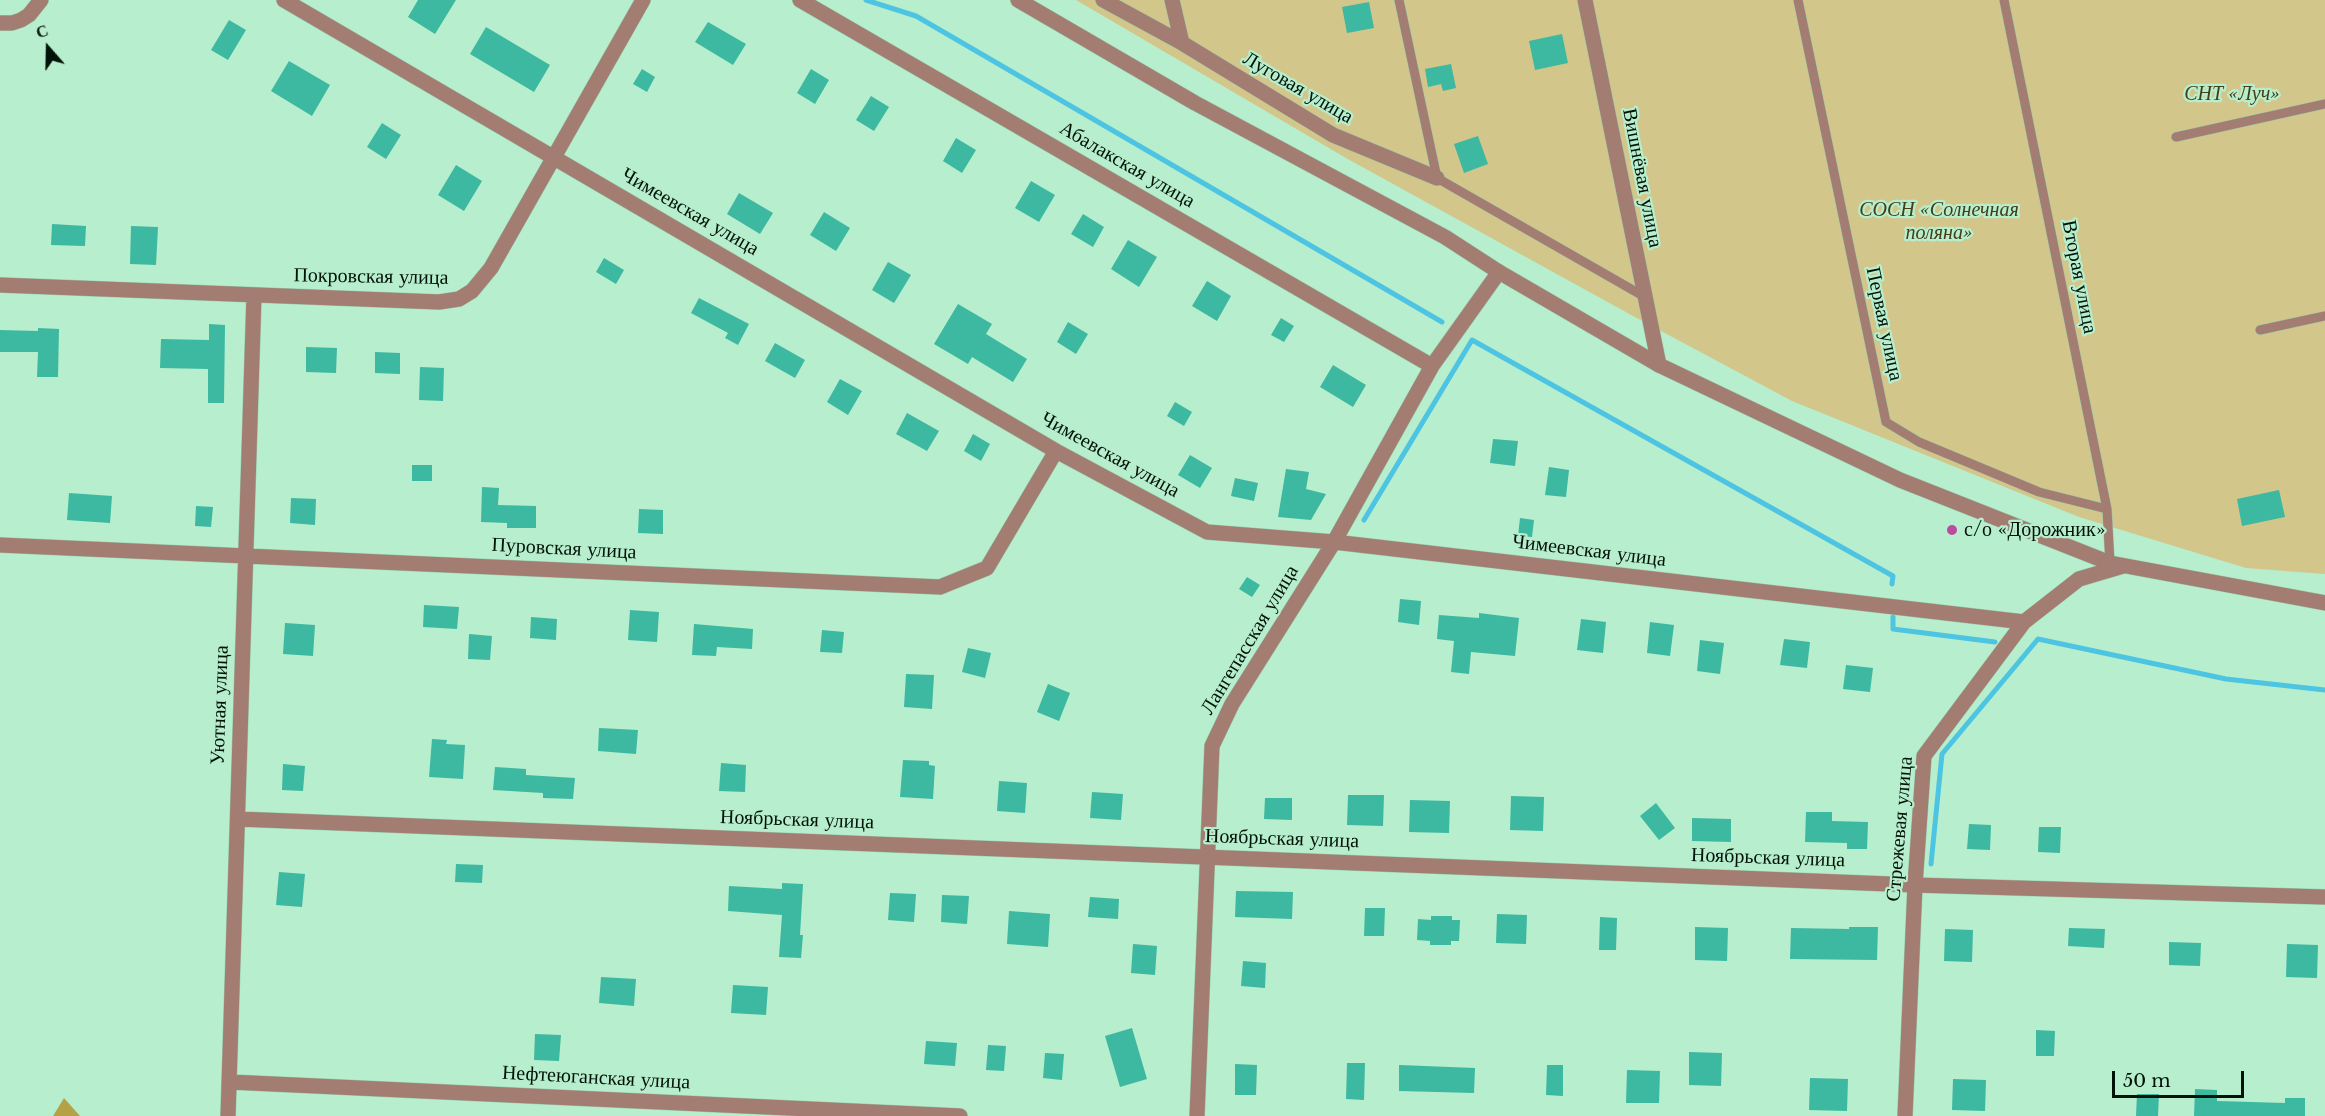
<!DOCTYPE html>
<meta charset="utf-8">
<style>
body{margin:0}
#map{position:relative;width:2325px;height:1116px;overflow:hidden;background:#b7eecd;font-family:"Libre Baskerville",serif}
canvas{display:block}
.north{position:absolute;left:18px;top:18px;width:60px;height:60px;-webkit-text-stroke:4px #b7eecd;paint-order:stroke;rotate:340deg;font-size:16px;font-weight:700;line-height:24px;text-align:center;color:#011208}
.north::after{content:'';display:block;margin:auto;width:21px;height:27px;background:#011208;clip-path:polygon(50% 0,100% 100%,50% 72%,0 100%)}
.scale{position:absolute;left:2112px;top:1071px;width:132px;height:27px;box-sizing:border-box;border:3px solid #011208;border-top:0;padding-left:8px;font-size:18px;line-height:21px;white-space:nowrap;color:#011208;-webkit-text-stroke:4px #b7eecd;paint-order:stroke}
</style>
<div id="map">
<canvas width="2325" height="1116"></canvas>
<div class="north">С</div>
<div class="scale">50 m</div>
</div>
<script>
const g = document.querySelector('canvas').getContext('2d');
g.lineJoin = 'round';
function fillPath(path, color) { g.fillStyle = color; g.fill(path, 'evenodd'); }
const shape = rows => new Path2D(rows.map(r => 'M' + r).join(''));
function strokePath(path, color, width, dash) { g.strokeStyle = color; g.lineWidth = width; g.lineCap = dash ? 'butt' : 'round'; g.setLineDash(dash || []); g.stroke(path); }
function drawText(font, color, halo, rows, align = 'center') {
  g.font = font + ' "Libre Baskerville",serif'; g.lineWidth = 4.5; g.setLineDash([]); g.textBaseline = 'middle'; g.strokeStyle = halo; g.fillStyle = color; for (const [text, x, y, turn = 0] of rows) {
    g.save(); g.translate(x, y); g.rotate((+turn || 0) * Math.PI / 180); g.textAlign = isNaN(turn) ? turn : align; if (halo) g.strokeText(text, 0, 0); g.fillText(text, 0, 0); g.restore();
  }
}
const green = shape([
 [1076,0,2325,0,2325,574,2246,568,2079,517,1792,401,1633,316,1346,158]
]);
const forest = shape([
 [64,1098,80,1116,53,1116]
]);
const stream = shape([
 [866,0,916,16,1442,322],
 [1364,520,1472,340,1893,576,1892,584],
 [1893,617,1893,629,1995,642],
 [1931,864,1942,754,2038,639,2226,679,2325,690]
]);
const building = shape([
 [418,0,456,0,435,34,408,17],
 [1369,2,1374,28,1347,33,1342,7],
 [229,20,246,30,228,60,211,50],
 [708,22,746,44,733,65,695,42],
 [486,27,550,65,534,92,470,54],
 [1562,34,1568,63,1535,70,1529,41],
 [289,61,330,85,312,116,271,91],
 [1451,64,1456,88,1443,91,1441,84,1428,87,1425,69],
 [642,69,655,77,647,92,633,84],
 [811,69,829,80,815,104,797,93],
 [871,96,889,107,874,131,856,120],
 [382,123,401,135,386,159,367,147],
 [1478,136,1488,164,1464,173,1454,144],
 [956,138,976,150,962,173,943,161],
 [456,165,482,181,464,211,438,195],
 [1031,181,1055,195,1039,222,1015,208],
 [739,193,773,213,760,234,727,214],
 [824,212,850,228,836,251,810,235],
 [1083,214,1104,227,1093,247,1071,234],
 [52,224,86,226,85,246,51,245],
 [131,226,158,227,156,265,130,264],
 [1128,240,1157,257,1139,287,1111,269],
 [604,258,624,270,616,284,596,272],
 [888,262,911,275,894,303,872,290],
 [1207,281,1231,296,1217,321,1192,306],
 [699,298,749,324,738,345,725,338,728,333,691,313],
 [958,304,992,324,986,334,1027,359,1013,382,972,357,968,364,934,344],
 [1281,318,1294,326,1284,342,1271,335],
 [1068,322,1088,334,1076,354,1057,342],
 [209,324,225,325,224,403,208,403,208,369,160,368,161,339,209,340],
 [38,328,59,329,58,377,37,377,38,352,0,352,0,330,38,331],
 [775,343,805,360,795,378,765,361],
 [306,347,337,348,336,373,306,372],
 [375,352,400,353,400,374,375,373],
 [1333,365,1366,385,1353,407,1320,387],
 [420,367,444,368,443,401,419,400],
 [840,379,862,391,848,415,827,402],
 [1175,402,1192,412,1184,426,1167,416],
 [907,413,939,431,927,451,896,434],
 [973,434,990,444,981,461,964,451],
 [1493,439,1518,441,1515,466,1490,463],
 [1190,455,1212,468,1200,488,1178,475],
 [412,465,432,465,432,481,412,481],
 [1549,467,1569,470,1566,497,1545,495],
 [1286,469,1309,472,1306,489,1326,494,1311,520,1278,517],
 [1235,478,1258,483,1254,501,1231,496],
 [482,487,499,488,498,505,536,506,536,528,507,528,507,523,481,522],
 [2279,490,2285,517,2242,526,2237,499],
 [69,493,112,496,110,523,67,520],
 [291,498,316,499,315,525,290,523],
 [196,506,213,507,211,527,195,526],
 [639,509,663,510,663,534,638,533],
 [1520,518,1534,520,1532,537,1518,536],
 [1247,577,1260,585,1252,597,1239,589],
 [1400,599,1421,601,1419,625,1398,622],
 [424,605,459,607,457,629,423,627],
 [630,610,659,612,657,642,628,640],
 [1479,613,1519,618,1515,656,1471,652,1469,674,1451,672,1454,641,1437,639,1439,615,1479,618],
 [531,617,557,619,556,640,530,638],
 [1581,619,1606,622,1603,653,1577,650],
 [1650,622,1674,625,1670,656,1647,653],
 [285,623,315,625,313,656,283,654],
 [694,624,753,629,752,649,717,647,716,656,692,655],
 [822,630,844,632,842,653,820,652],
 [469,634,492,636,490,660,468,659],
 [1784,639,1810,642,1807,668,1780,665],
 [1700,640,1724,643,1720,674,1697,671],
 [968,648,991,653,985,678,962,672],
 [1846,665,1873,668,1870,692,1843,689],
 [906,674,934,675,932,709,904,707],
 [1048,684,1070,693,1059,721,1037,712],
 [599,728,638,730,636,754,598,751],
 [432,739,447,740,446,744,465,745,463,779,429,777],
 [903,760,929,761,929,765,935,766,933,799,900,797],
 [721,763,746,765,745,792,719,791],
 [283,764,305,766,303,791,282,790],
 [495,767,526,769,526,775,575,778,573,799,543,798,543,793,493,790],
 [999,781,1027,783,1025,813,997,811],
 [1092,792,1123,794,1121,820,1090,818],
 [1348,795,1384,795,1383,826,1347,825],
 [1511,796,1544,797,1543,831,1510,830],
 [1265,798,1292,798,1292,820,1264,819],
 [1410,800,1450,801,1449,833,1409,832],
 [1656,803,1675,828,1659,840,1640,816],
 [1806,812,1832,812,1832,821,1868,822,1867,849,1847,849,1847,843,1805,842],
 [1692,818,1731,819,1731,842,1692,841],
 [1969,824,1991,825,1990,850,1967,849],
 [2039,827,2061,827,2060,853,2038,852],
 [456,864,483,865,482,883,455,882],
 [279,872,305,874,302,907,276,905],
 [782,883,803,884,800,935,803,935,801,958,779,957,782,915,728,911,729,886,782,889],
 [1236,891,1293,892,1292,919,1235,917],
 [890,893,916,894,914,922,888,920],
 [942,895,969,896,967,924,941,922],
 [1090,897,1119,899,1118,919,1088,917],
 [1365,908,1385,908,1384,936,1364,936],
 [1009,911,1050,914,1048,947,1007,944],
 [1497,914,1527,915,1526,944,1496,943],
 [1431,916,1452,916,1452,920,1460,920,1459,941,1451,941,1451,945,1430,945,1430,941,1417,940,1418,919,1431,920],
 [1600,917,1617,918,1616,950,1599,950],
 [1695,927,1728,928,1727,961,1695,960],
 [1849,927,1878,927,1877,960,1790,959,1791,928,1849,929],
 [2069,928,2105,929,2104,948,2068,946],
 [1945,929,1973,930,1972,962,1944,961],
 [2169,942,2201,943,2200,966,2169,965],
 [1133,944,1157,946,1155,975,1131,973],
 [2287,944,2318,945,2317,978,2286,977],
 [1243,961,1266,963,1265,988,1241,986],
 [601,977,636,979,634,1006,599,1003],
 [733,985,768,987,766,1015,731,1013],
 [1132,1028,1147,1079,1120,1087,1105,1036],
 [2036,1030,2055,1031,2054,1056,2036,1056],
 [535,1034,561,1035,559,1061,534,1060],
 [926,1041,957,1043,955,1066,924,1064],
 [988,1045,1006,1046,1004,1071,986,1070],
 [1689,1052,1722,1053,1721,1086,1689,1085],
 [1045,1053,1064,1054,1062,1080,1043,1078],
 [1347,1063,1365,1063,1364,1100,1346,1099],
 [1235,1064,1257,1065,1256,1095,1235,1095],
 [1399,1065,1475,1068,1474,1093,1399,1091],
 [1547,1065,1563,1065,1563,1096,1546,1095],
 [1627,1070,1660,1071,1659,1103,1626,1103],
 [1810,1078,1848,1079,1847,1111,1809,1110],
 [1953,1079,1986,1080,1985,1111,1952,1110],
 [2195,1089,2217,1090,2217,1101,2285,1103,2285,1098,2305,1098,2305,1116,2194,1116],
 [2137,1094,2159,1094,2158,1116,2136,1116]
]);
const service = shape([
 [1399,0,1437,178,1645,297],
 [1798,0,1886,422,1919,442,2039,492,2107,509],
 [2004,0,2107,509,2110,563],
 [2176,137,2325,104],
 [2260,330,2325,316]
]);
const minor = shape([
 [284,0,1056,451,1207,532,1334,542,2024,622],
 [800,0,1432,366],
 [1103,0,1182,43],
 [1172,0,1182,43,1333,135,1437,178],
 [1585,0,1659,365],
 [0,23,12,23,21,20,29,15,41,0],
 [0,285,439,302,459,299,472,291,491,268,643,0],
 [0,545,940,587,987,568,1056,451],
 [238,819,1915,885,2325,897],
 [230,1082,960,1116],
 [228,1116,254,295],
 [1197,1116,1212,746,1232,704,1334,542,1432,366,1499,272],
 [1905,1116,1915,885,1924,756,2024,622,2079,579,2123,566]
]);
const tertiary = shape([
 [1018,0,1195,103,1445,237,1499,272,1659,365,1900,480,2110,563,2325,603]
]);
const markers = [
 [1952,530,6,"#bd49a1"]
];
const streetNames = [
 ["Луговая улица",1298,88,30],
 ["Абалакская улица",1127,165,30],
 ["Вишнёвая улица",1642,178,79],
 ["Чимеевская улица",690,212,30],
 ["Покровская улица",371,277,1],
 ["Вторая улица",2079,277,79],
 ["Первая улица",1884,324,78],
 ["Чимеевская улица",1110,455,29],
 ["Пуровская улица",564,549,3],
 ["Чимеевская улица",1589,551,7],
 ["Лангепасская улица",1250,640,-59],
 ["Уютная улица",220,705,-88],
 ["Ноябрьская улица",797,820,2],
 ["Стрежевая улица",1900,829,-85],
 ["Ноябрьская улица",1282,839,2],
 ["Ноябрьская улица",1768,858,2],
 ["Нефтеюганская улица",596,1078,3]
];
const parkNames = [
 ["СНТ «Луч»",2232,94],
 ["СОСН «Солнечная",1939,210],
 ["поляна»",1939,233]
];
const poiNames = [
 ["с/о «Дорожник»",1964,530]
];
fillPath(green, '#d2c68b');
fillPath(forest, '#b4a247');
strokePath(stream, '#4ec4e3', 5);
fillPath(building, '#3db8a1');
strokePath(service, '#9acbad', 10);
strokePath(minor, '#9acbad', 16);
strokePath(tertiary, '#9acbad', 16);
strokePath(service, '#a37d71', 9);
strokePath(minor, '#a37d71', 15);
strokePath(tertiary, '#a37d71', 15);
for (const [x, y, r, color] of markers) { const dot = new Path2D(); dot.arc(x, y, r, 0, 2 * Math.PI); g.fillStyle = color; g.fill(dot); strokePath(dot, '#b7eecd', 2); }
drawText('20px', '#011208', '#b7eecd', streetNames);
drawText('italic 20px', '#453d17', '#b7eecd', parkNames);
drawText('20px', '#011208', '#b7eecd', poiNames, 'left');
</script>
